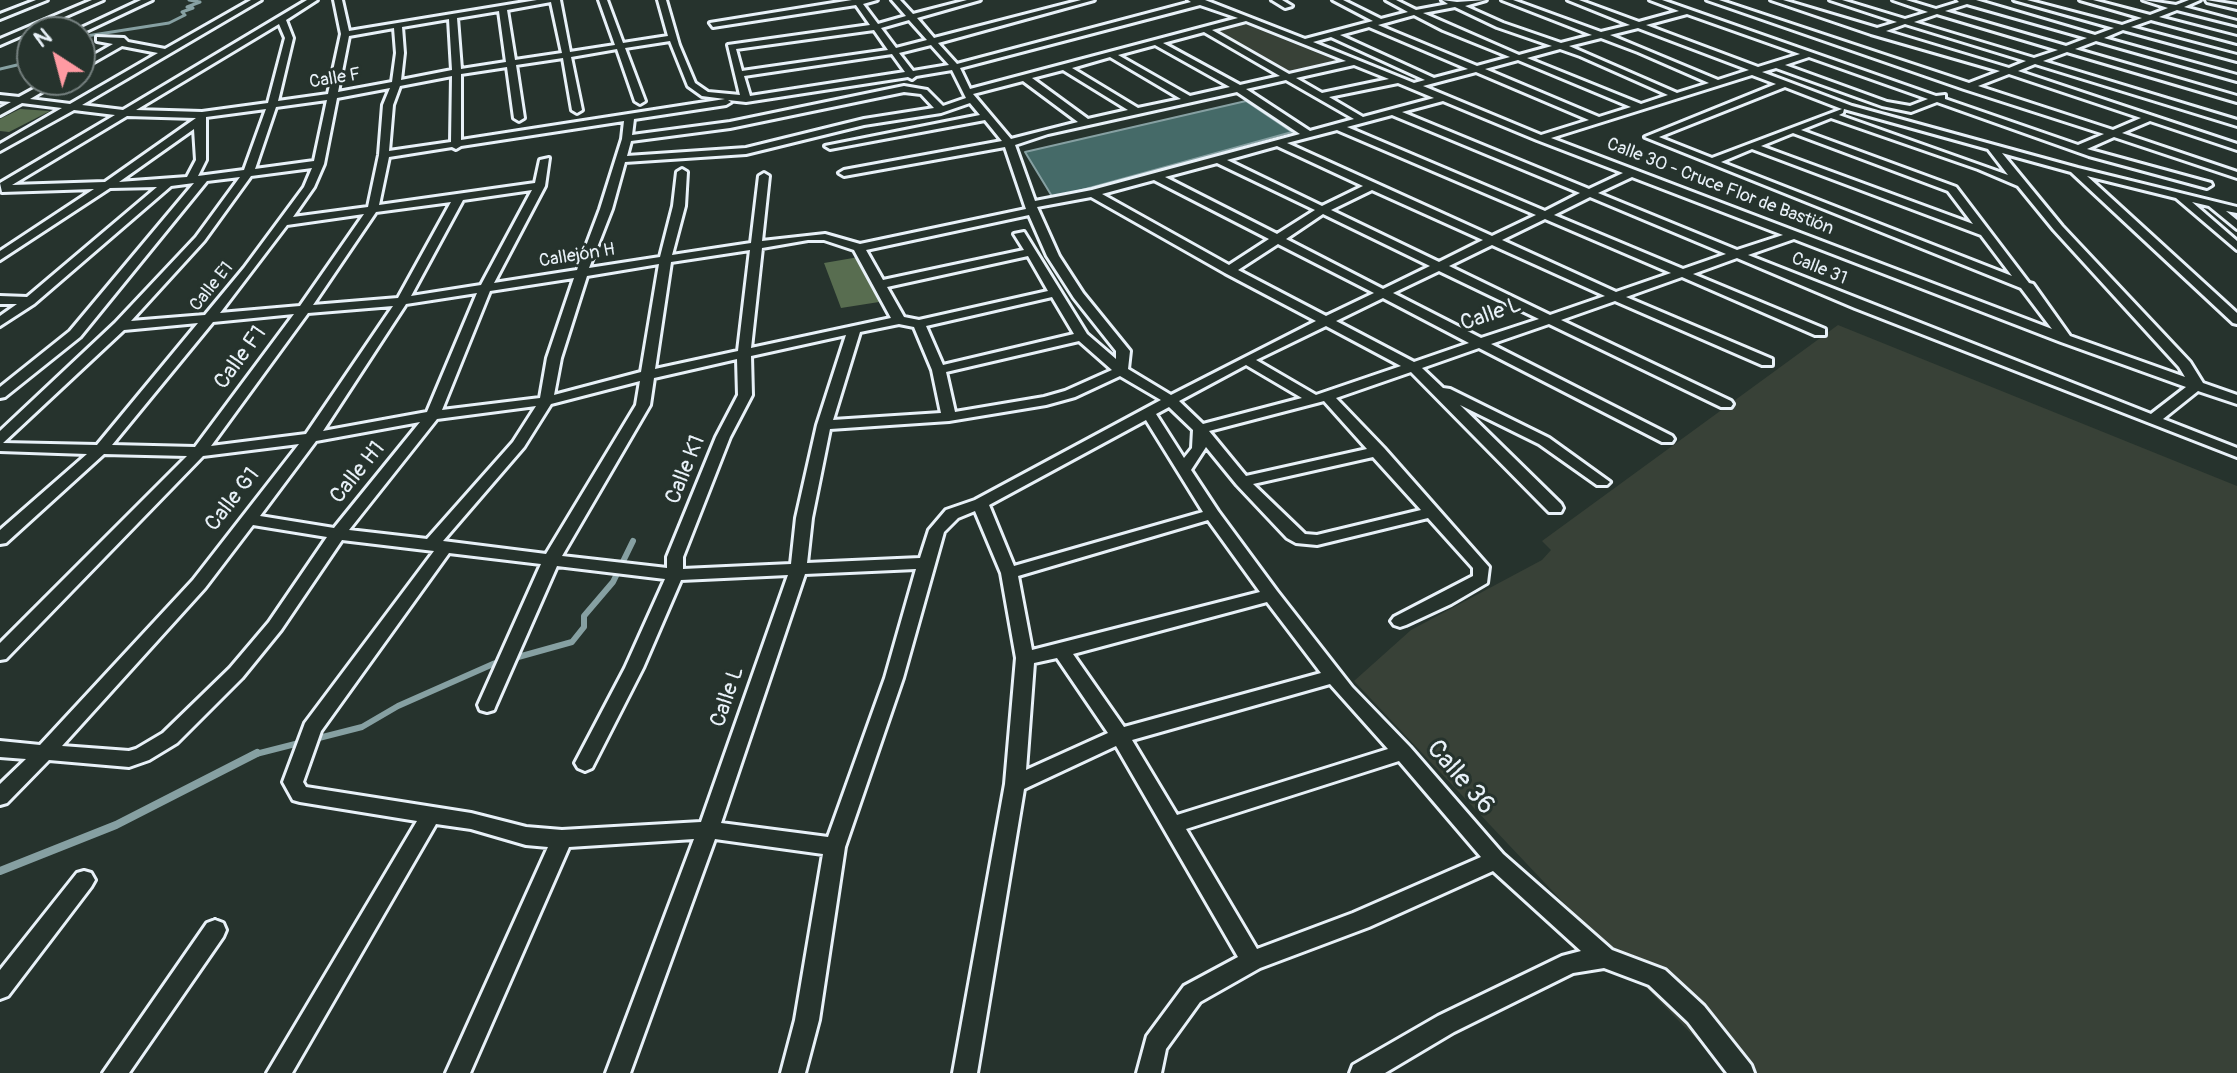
<!DOCTYPE html>
<meta charset="utf-8">
<style>
body{margin:0}
#map{position:relative;width:2237px;height:1073px;overflow:hidden;background:#26332d;font-family:Pangolin,sans-serif}
canvas{display:block}
.north{position:absolute;left:16px;top:16px;width:80px;height:80px;box-sizing:border-box;background:#26332d;border:2px solid #747f7e;border-radius:50%;rotate:324deg;font-size:22px;font-weight:700;line-height:32px;text-align:center;color:#e8f1f8}
.north::after{content:'';display:block;margin:auto;width:28px;height:36px;background:#ff9aa2;clip-path:polygon(50% 0,100% 100%,50% 72%,0 100%)}
</style>
<div id="map">
<canvas width="2237" height="1073"></canvas>
<div class="north">N</div>
</div>
<script>
const g = document.querySelector('canvas').getContext('2d');
g.lineJoin = 'round';
function fillPath(path, color) { g.fillStyle = color; g.fill(path, 'evenodd'); }
const shape = rows => new Path2D(rows.map(r => 'M' + r).join(''));
function strokePath(path, color, width, dash) { g.strokeStyle = color; g.lineWidth = width; g.lineCap = dash ? 'butt' : 'round'; g.setLineDash(dash || []); g.stroke(path); }
function drawText(font, color, halo, rows, align = 'center') {
  g.font = font + ' Pangolin,sans-serif'; g.lineWidth = 6; g.setLineDash([]); g.textBaseline = 'middle'; g.strokeStyle = halo; g.fillStyle = color; for (const [text, x, y, turn = 0] of rows) {
    g.save(); g.translate(x, y); g.rotate((+turn || 0) * Math.PI / 180); g.textAlign = isNaN(turn) ? turn : align; if (halo) g.strokeText(text, 0, 0); g.fillText(text, 0, 0); g.restore();
  }
}
const built = shape([
 [1240,22,1342,63,1288,76,1208,30],
 [1838,325,2237,486,2237,1073,1730,1073,1577,917,1354,681,1411,630,1542,560,1551,550,1542,541]
]);
const green = shape([
 [20,109,50,111,9,132,0,131,0,119],
 [859,257,879,302,841,308,824,263]
]);
const water = shape([
 [1246,101,1292,132,1053,198,1025,152,1246,101]
]);
const streamFar2 = shape([
 [80,37,169,23,185,15,182,12,193,8,187,7,200,2,189,0],
 [0,69,17,65,32,56]
]);
const streamFar1 = shape([
 [252,755,362,727,398,706,493,664,572,642,584,627,584,616,613,582,633,541]
]);
const stream = shape([
 [0,871,116,825,257,753]
]);
const minor = shape([
 [36,0,47,0,0,19,0,14,36,0],
 [92,0,103,0,0,45,0,39,92,0],
 [141,0,152,0,80,34,73,32,141,0],
 [251,0,261,0,82,105,123,110,307,0,317,0,286,20,293,38,278,101,328,94,341,34,334,0,342,0,349,31,537,0,560,0,570,52,615,45,599,0,607,0,623,43,668,36,658,0,666,0,679,45,695,83,708,92,740,95,728,45,870,25,856,5,713,27,710,23,852,0,877,0,863,4,878,24,906,16,892,0,900,0,913,14,967,0,980,0,917,18,934,38,1081,0,1094,0,938,43,957,64,1191,2,1188,0,1205,0,1305,39,1373,21,1333,0,1343,0,1381,19,1408,12,1386,0,1396,0,1416,10,1448,4,1442,0,1457,2,1486,0,1465,6,1503,23,1561,43,1592,35,1502,0,1513,0,1601,32,1630,25,1568,0,1579,0,1639,22,1679,11,1650,0,1662,0,1936,96,1945,95,1945,99,2078,145,2104,134,1964,89,1707,0,1719,0,1969,83,2000,71,1871,34,1771,0,1783,0,1877,28,1897,22,1830,0,1842,0,1905,19,1928,12,1893,0,1906,0,1936,9,1959,2,1957,0,1976,0,2095,35,2114,28,2014,0,2027,0,2122,25,2142,18,2080,0,2093,0,2150,15,2168,8,2143,0,2176,5,2189,0,2200,0,2184,7,2237,21,2237,25,2177,10,2159,17,2237,37,2237,43,2151,20,2131,27,2237,55,2237,61,2123,30,2104,38,2237,75,2237,81,2096,41,2075,49,2237,96,2237,102,2067,52,2043,61,2237,120,2237,126,2035,64,2018,71,2237,144,2237,150,2150,121,2122,133,2237,172,2237,178,2114,137,2087,149,2211,183,2212,185,2207,188,2089,156,1937,102,1911,112,1882,106,1776,68,1762,72,1852,106,2078,168,2237,207,2237,213,2226,211,2237,220,2237,229,2209,206,2192,202,2237,241,2237,250,2176,198,2087,176,2237,313,2237,324,2233,323,2071,172,2002,153,2062,226,2190,362,2203,383,2237,395,2237,404,2198,391,2163,419,2237,448,2237,457,1855,308,1737,258,1693,274,1825,329,1825,335,1815,335,1682,277,1626,297,1772,359,1772,365,1762,365,1615,301,1561,320,1731,401,1733,404,1731,407,1721,407,1549,324,1491,344,1672,436,1674,439,1672,442,1662,442,1479,348,1422,368,1443,388,1450,389,1549,438,1610,482,1607,485,1597,485,1539,444,1460,405,1561,504,1563,508,1561,512,1549,512,1411,372,1336,398,1384,448,1489,567,1487,583,1451,604,1406,625,1400,627,1394,625,1391,621,1394,617,1473,576,1473,568,1428,518,1317,545,1296,543,1287,538,1237,485,1206,447,1191,470,1218,511,1277,591,1352,687,1410,747,1503,854,1612,950,1665,970,1704,1006,1751,1065,1754,1073,1727,1073,1688,1022,1649,985,1604,968,1573,973,1454,1032,1385,1073,1350,1073,1353,1065,1438,1016,1562,956,1581,951,1493,871,1369,927,1260,968,1200,1002,1166,1049,1161,1073,1137,1073,1147,1036,1184,986,1238,957,1116,746,1024,789,977,1073,953,1073,1005,784,1016,658,1001,573,975,511,958,518,944,532,903,678,845,847,819,1020,805,1073,781,1073,795,1020,823,854,715,839,630,1073,606,1073,694,839,569,847,470,1073,446,1073,548,847,526,845,471,829,436,824,292,1073,267,1073,417,821,300,802,293,800,283,782,305,723,434,551,342,540,281,630,242,678,177,743,149,760,129,767,49,760,7,803,0,805,0,784,26,759,0,757,0,741,40,745,193,580,299,444,203,456,6,659,0,660,0,643,187,456,104,454,6,543,0,544,0,530,87,454,0,451,0,431,115,323,196,237,240,177,207,181,80,337,5,397,0,398,0,387,70,331,194,183,171,186,34,304,0,326,0,316,17,304,0,304,0,296,27,297,157,187,110,188,0,260,0,251,94,189,2,192,0,183,115,115,74,110,0,151,0,144,62,108,22,103,0,115,0,108,11,102,0,101,0,95,19,97,50,80,62,80,30,99,70,104,158,53,122,46,80,70,80,63,113,44,97,41,97,37,124,38,128,42,165,49,251,0],
 [551,2,562,53,515,60,507,10,551,2],
 [1967,4,2087,38,2066,46,1945,11,1967,4],
 [1200,5,1238,18,970,89,960,68,1200,5],
 [1455,7,1497,27,1552,46,1519,55,1423,13,1455,7],
 [499,11,506,62,461,69,457,18,499,11],
 [1687,14,1800,54,1758,67,1646,25,1687,14],
 [1937,14,2058,50,2034,58,1914,22,1937,14],
 [1414,15,1443,30,1510,57,1477,66,1378,25,1414,15],
 [449,19,452,70,401,80,404,53,402,27,449,19],
 [909,20,927,40,896,48,881,28,909,20],
 [1246,21,1346,61,1289,74,1212,30,1246,21],
 [279,24,285,38,268,103,202,112,136,110,279,24],
 [1905,24,2026,61,2009,68,1886,31,1905,24],
 [1369,27,1468,69,1434,78,1340,35,1369,27],
 [394,28,396,53,392,82,338,92,349,36,394,28],
 [1638,28,1749,70,1718,80,1610,35,1638,28],
 [874,30,888,50,742,71,736,49,874,30],
 [1204,32,1280,76,1240,85,1163,43,1204,32],
 [1331,37,1425,80,1414,83,1313,42,1331,37],
 [1601,38,1638,52,1709,83,1677,93,1569,46,1601,38],
 [670,41,688,86,702,96,725,99,461,140,461,74,507,67,514,118,519,121,524,118,516,65,563,58,572,110,577,113,582,110,571,57,617,49,635,101,640,104,645,101,625,48,670,41],
 [931,45,949,65,913,71,899,53,931,45],
 [1155,45,1230,87,1190,96,1118,55,1155,45],
 [1560,49,1580,56,1668,95,1641,104,1527,58,1560,49],
 [892,54,905,72,750,96,744,76,892,54],
 [1110,57,1181,99,1138,108,1072,68,1110,57],
 [1809,57,1928,99,1910,106,1887,102,1785,65,1809,57],
 [1518,60,1631,107,1599,117,1485,69,1518,60],
 [1354,65,1389,79,1322,93,1296,78,1354,65],
 [952,70,966,98,943,106,927,90,904,86,730,122,632,135,634,119,726,105,731,102,728,100,746,102,908,77,912,79,916,76,952,70],
 [1063,70,1128,110,1088,119,1032,78,1063,70],
 [1476,72,1589,120,1541,135,1423,86,1476,72],
 [2009,74,2141,118,2113,130,1978,86,2009,74],
 [1752,75,1776,84,1645,137,2021,288,2052,329,1551,138,1752,75],
 [452,76,451,142,389,151,393,105,400,86,452,76],
 [1286,80,1354,119,1310,131,1246,89,1286,80],
 [1023,81,1078,122,1011,139,973,94,1023,81],
 [1398,83,1434,98,1363,117,1329,97,1398,83],
 [1785,87,1842,109,1712,158,1659,137,1785,87],
 [390,88,383,105,379,155,368,207,293,217,314,187,324,164,337,98,390,88],
 [904,92,921,94,934,108,864,119,746,148,627,156,631,141,730,128,904,92],
 [1237,92,1300,134,1092,190,1035,201,1015,145,1048,134,1237,92],
 [327,100,314,161,255,169,276,107,327,100],
 [1443,101,1537,140,1623,173,1589,189,1402,112,1443,101],
 [970,103,980,115,825,146,830,149,985,120,1002,141,844,170,839,173,844,176,1005,147,1026,209,860,244,825,234,762,241,769,176,764,173,759,176,751,243,672,255,685,206,687,172,682,169,677,172,673,206,660,257,589,268,612,209,625,162,746,154,864,125,941,113,970,103],
 [266,109,244,170,198,176,206,160,206,117,266,109],
 [1844,109,1988,149,2008,175,1839,115,1843,113,1844,109],
 [1392,115,1580,193,1545,211,1347,127,1392,115],
 [127,116,196,118,105,182,12,185,127,116],
 [1831,118,1978,169,2018,186,2054,230,2179,367,2185,377,2070,336,2033,284,2029,283,1956,187,1801,130,1831,118],
 [624,121,622,139,600,209,577,270,494,283,545,186,549,158,540,160,535,183,379,205,389,157,452,147,456,149,461,146,624,121],
 [194,129,196,160,187,177,119,182,194,129],
 [1337,130,1536,215,1492,236,1287,143,1337,130],
 [1793,133,1948,191,1973,224,1761,146,1793,133],
 [1277,146,1363,186,1322,206,1227,160,1277,146],
 [1752,149,1981,235,2012,276,1721,162,1752,149],
 [1217,163,1315,210,1277,234,1165,177,1217,163],
 [312,168,304,187,244,268,205,315,131,321,204,241,251,176,312,168],
 [1632,177,1783,235,1737,250,1598,193,1632,177],
 [1154,180,1269,239,1229,265,1102,194,1154,180],
 [532,190,481,285,411,296,463,200,532,190],
 [1372,190,1483,240,1439,262,1331,210,1372,190],
 [1091,197,1225,273,1316,321,1171,395,1128,369,1130,351,1083,293,1059,256,1037,207,1091,197],
 [1590,197,1726,254,1683,269,1554,215,1590,197],
 [451,202,398,298,313,305,376,212,451,202],
 [364,214,300,306,220,313,287,225,364,214],
 [1323,214,1430,266,1383,289,1286,239,1323,214],
 [1029,215,1047,256,1074,298,1116,351,1116,359,1087,334,1024,232,1014,234,1024,250,883,280,866,250,1029,215],
 [1545,219,1671,273,1616,292,1502,240,1545,219],
 [1794,239,2061,342,2186,387,2151,414,1748,255,1794,239],
 [808,240,824,240,854,250,891,318,751,348,762,248,808,240],
 [1278,244,1374,293,1326,316,1238,270,1278,244],
 [1492,245,1605,296,1550,315,1449,266,1492,245],
 [750,250,738,351,655,369,671,262,750,250],
 [1028,256,1048,291,919,320,904,317,887,287,1028,256],
 [659,264,641,372,554,395,561,358,587,276,659,264],
 [1439,271,1539,319,1481,338,1393,293,1439,271],
 [574,278,547,358,540,398,442,410,490,291,574,278],
 [477,293,427,412,323,431,406,304,477,293],
 [1052,297,1074,334,943,365,926,326,1052,297],
 [1383,298,1469,343,1414,362,1336,321,1383,298],
 [393,306,306,434,211,446,308,313,393,306],
 [294,314,195,447,112,445,213,322,294,314],
 [198,323,97,445,3,443,124,330,198,323],
 [899,324,914,327,932,370,941,413,833,420,860,332,899,324],
 [1326,326,1401,366,1316,395,1256,360,1326,326],
 [846,335,817,425,796,518,791,564,683,569,683,557,730,437,752,395,751,356,846,335],
 [1079,341,1112,370,1065,391,1044,397,955,412,946,372,1079,341],
 [737,359,738,395,716,437,667,557,667,568,562,556,650,405,654,378,737,359],
 [1246,365,1302,398,1203,424,1179,401,1246,365],
 [1120,376,1161,400,975,500,946,510,929,530,920,558,807,563,812,518,830,429,949,421,1046,405,1075,397,1120,376],
 [640,381,636,405,546,554,443,541,524,447,551,404,640,381],
 [1324,401,1367,449,1246,476,1209,431,1324,401],
 [536,406,513,442,427,539,349,530,437,419,536,406],
 [1169,407,1193,430,1192,448,1184,458,1156,414,1169,407],
 [1146,420,1203,512,1014,566,989,505,1146,420],
 [420,422,334,528,260,516,316,441,420,422],
 [1373,457,1421,510,1317,535,1305,534,1253,484,1373,457],
 [1208,520,1260,592,1032,650,1018,576,1208,520],
 [253,525,327,537,269,622,230,668,163,733,136,749,129,751,62,746,205,588,253,525],
 [449,553,541,564,478,705,480,710,487,712,494,710,496,705,557,566,665,579,625,668,575,763,578,768,585,771,592,768,643,668,681,580,788,575,701,822,562,830,526,827,471,813,306,787,303,782,321,731,449,553],
 [916,569,885,678,828,837,721,823,805,574,916,569],
 [1267,602,1321,673,1124,727,1073,654,1267,602],
 [1057,658,1108,733,1026,770,1034,663,1057,658],
 [1330,684,1388,749,1177,815,1132,740,1330,684],
 [1399,761,1481,857,1353,913,1257,949,1186,829,1399,761],
 [1272,0,1282,0,1292,6,1285,8,1272,0],
 [2206,0,2237,5,2237,9,2207,2,2206,0],
 [84,871,91,873,95,880,91,887,8,996,0,999,0,970,77,873,84,871],
 [215,920,223,923,226,930,223,937,129,1073,103,1073,207,923,215,920]
]);
const farStreetnames = [
 ["Calle F",335,79,-9],
 ["Calle 30 - Cruce Flor de Bastión",1720,187,21],
 ["Callejón H",577,256,-9],
 ["Calle 31",1819,269,22],
 ["Calle E1",212,287,-51]
];
const streetNames = [
 ["Calle L",1491,315,-19],
 ["Calle F1",241,358,-54],
 ["Calle K1",686,470,-68],
 ["Calle H1",358,473,-51],
 ["Calle G1",233,500,-52],
 ["Calle L",728,697,-71]
];
const nearStreetnames = [
 ["Calle 36",1460,778,49]
];
fillPath(built, '#384137');
fillPath(green, '#586d50');
fillPath(water, '#456a68');
strokePath(water, '#86a0a2', 2);
strokePath(streamFar2, '#86a0a2', 3);
strokePath(streamFar1, '#86a0a2', 6);
strokePath(stream, '#86a0a2', 8);
strokePath(minor, '#e8f1f8', 6);
fillPath(minor, '#26332d');
drawText('18px', '#e8f1f8', '#26332d', farStreetnames);
drawText('22px', '#e8f1f8', '#26332d', streetNames);
drawText('26px', '#e8f1f8', '#26332d', nearStreetnames);
</script>
